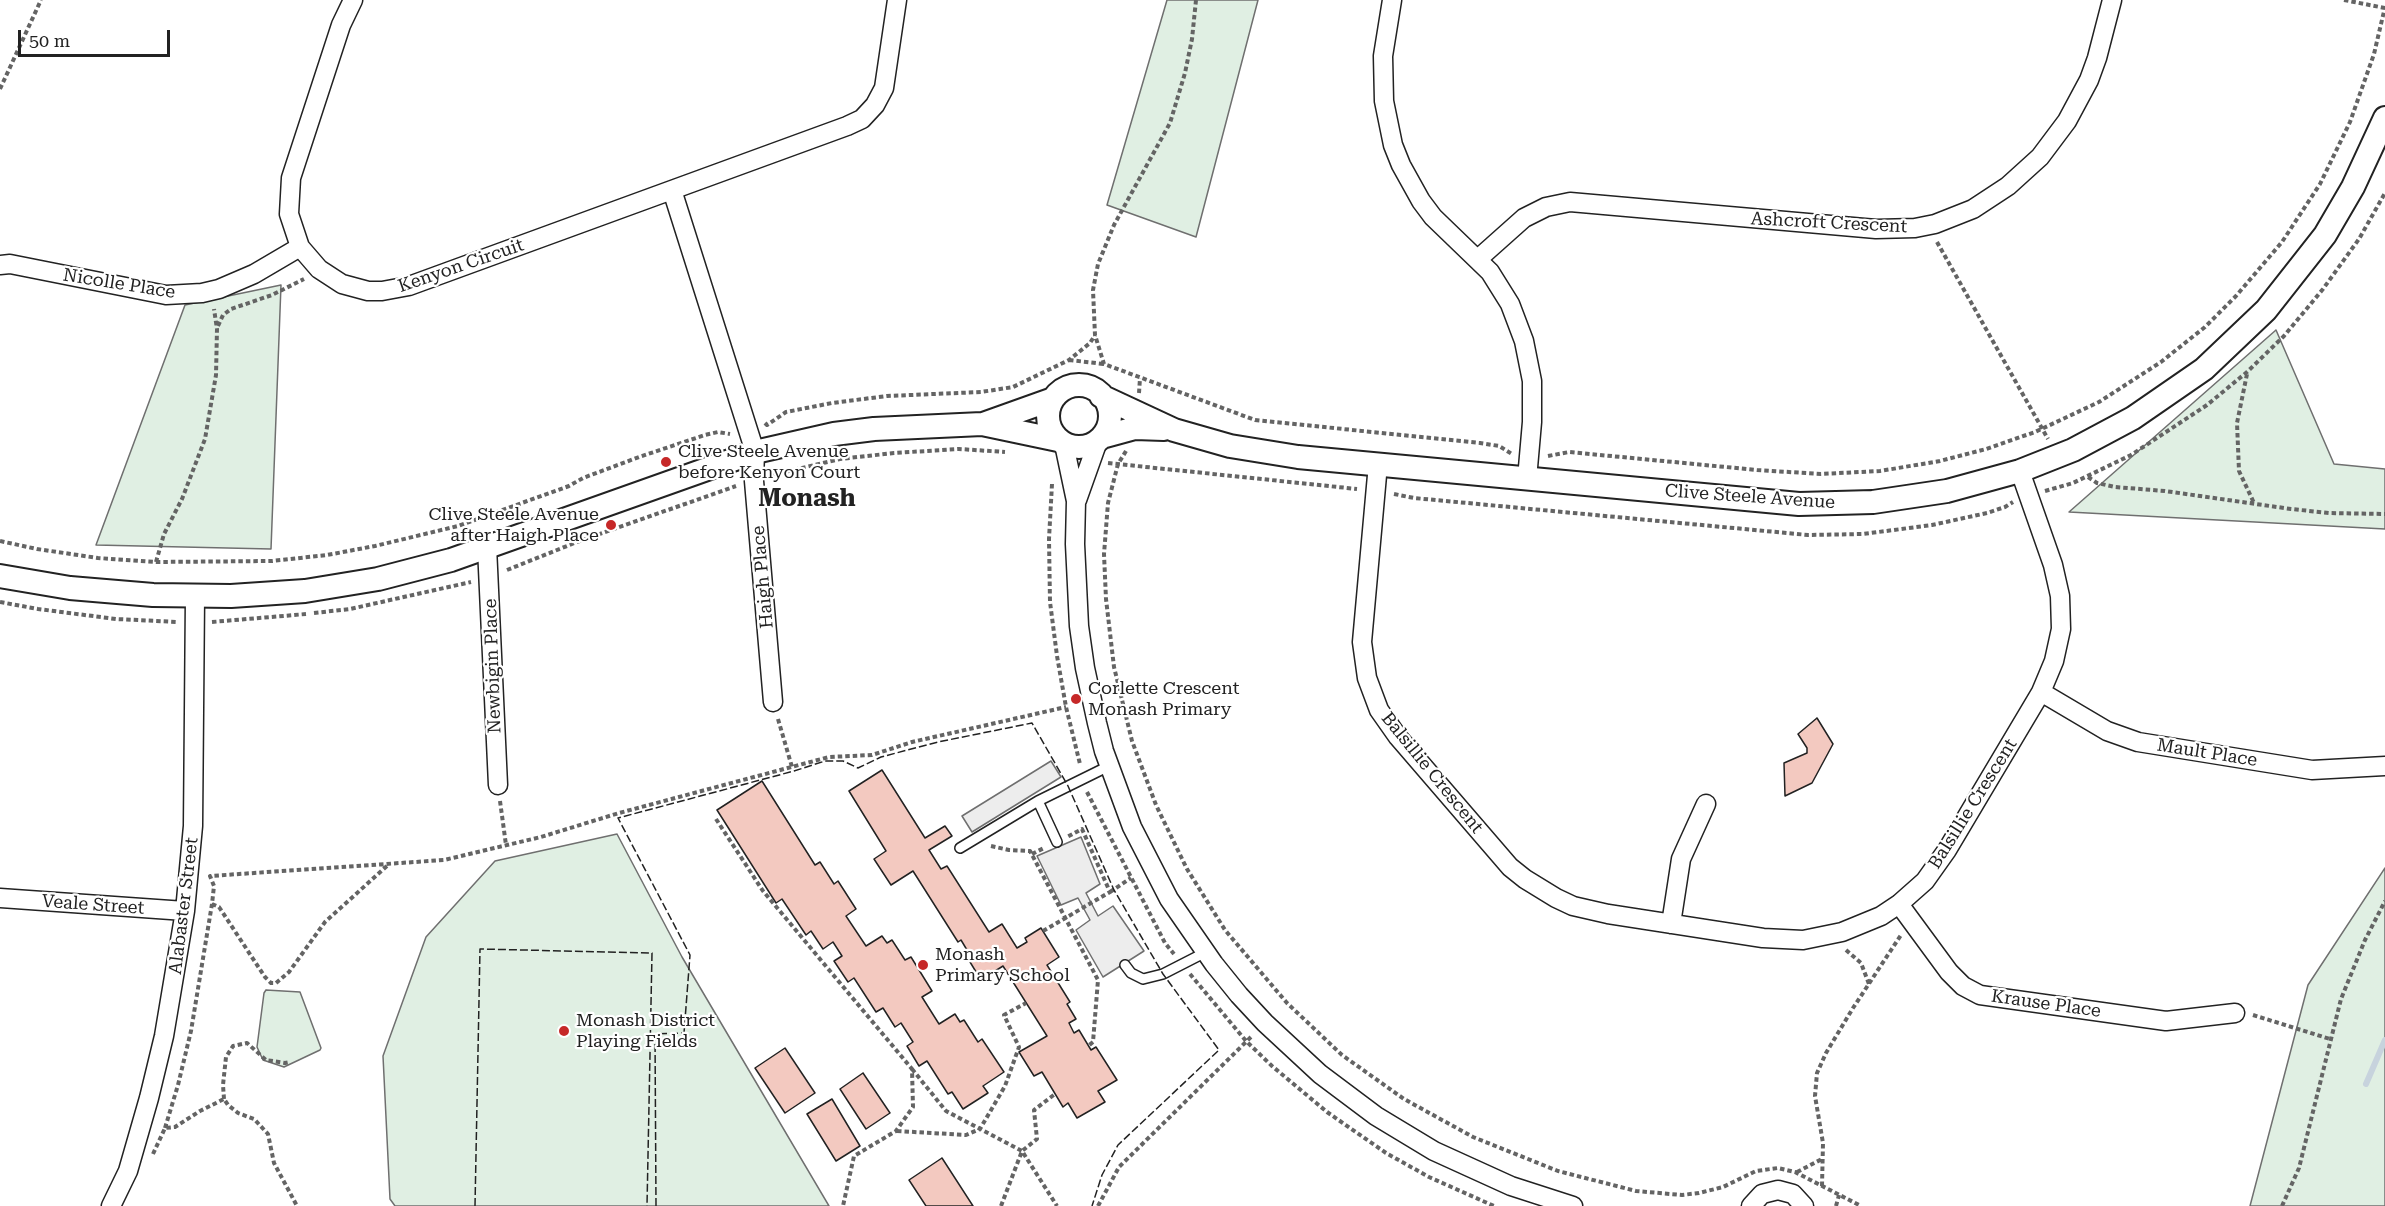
<!DOCTYPE html>
<style>
body{margin:0}
#map{position:relative;width:2385px;height:1206px;overflow:hidden;background:#fff;font-family:"Roboto Serif",serif}
canvas{display:block}
.scale{position:absolute;left:18px;top:30px;width:152px;height:27px;box-sizing:border-box;border:3px solid #222;border-top:0;padding-left:8px;font-size:18px;line-height:21px;white-space:nowrap;color:#222;-webkit-text-stroke:4px #fff;paint-order:stroke}
</style>
<div id="map">
<canvas width="2385" height="1206"></canvas>
<div class="scale">50 m</div>
</div>
<script>
const g = document.querySelector('canvas').getContext('2d');
g.lineJoin = 'round';
function fillPath(path, color) { g.fillStyle = color; g.fill(path, 'evenodd'); }
const shape = rows => new Path2D(rows.map(r => 'M' + r).join(''));
function strokePath(path, color, width, dash) { g.strokeStyle = color; g.lineWidth = width; g.lineCap = dash ? 'butt' : 'round'; g.setLineDash(dash || []); g.stroke(path); }
function drawText(font, color, halo, rows, align = 'center') {
  g.font = font + ' "Roboto Serif",serif'; g.lineWidth = 4.5; g.setLineDash([]); g.textBaseline = 'middle'; g.strokeStyle = halo; g.fillStyle = color; for (const [text, x, y, turn = 0] of rows) {
    g.save(); g.translate(x, y); g.rotate((+turn || 0) * Math.PI / 180); g.textAlign = isNaN(turn) ? turn : align; if (halo) g.strokeText(text, 0, 0); g.fillText(text, 0, 0); g.restore();
  }
}
const green = shape([
 [1167,0,1258,0,1196,237,1107,205,1167,0],
 [281,285,271,549,96,545,185,305,281,285],
 [2276,330,2334,464,2385,469,2385,529,2069,512,2276,330],
 [617,834,682,957,829,1206,395,1206,390,1199,383,1056,426,937,495,861,617,834],
 [2385,868,2385,1206,2250,1206,2308,985,2385,868],
 [266,990,300,992,321,1048,320,1050,284,1067,263,1060,257,1047,264,993,266,990]
]);
const parking = shape([
 [1051,761,1061,777,972,832,962,816,1051,761],
 [1081,837,1100,884,1086,893,1098,916,1113,906,1144,951,1103,977,1076,930,1090,920,1078,898,1061,905,1037,856,1081,837]
]);
const stream = shape([
 [2366,1084,2385,1040]
]);
const building = shape([
 [1817,718,1833,744,1812,783,1785,796,1784,763,1807,753,1807,748,1798,734,1817,718],
 [882,770,925,838,945,826,952,836,929,850,941,869,947,866,989,932,1002,924,1017,948,1027,942,1025,938,1041,928,1059,957,1047,965,1070,1002,1067,1004,1076,1019,1069,1023,1074,1033,1079,1030,1091,1050,1096,1047,1117,1080,1098,1091,1105,1102,1077,1118,1068,1103,1063,1107,1042,1072,1034,1076,1019,1052,1047,1036,1003,966,981,980,970,962,973,960,961,940,958,942,913,871,891,885,874,859,886,851,849,791,882,770],
 [762,781,815,865,820,862,834,884,838,881,856,909,846,916,866,946,882,936,887,943,892,940,905,960,911,957,932,991,922,997,939,1024,955,1014,960,1022,964,1020,978,1042,982,1039,1004,1072,983,1086,988,1093,963,1109,952,1092,948,1094,927,1061,919,1066,907,1046,913,1042,901,1023,895,1027,883,1008,876,1012,854,978,848,982,834,961,842,956,833,942,823,949,811,931,806,935,782,899,776,903,717,810,762,781],
 [785,1048,815,1093,785,1113,755,1068,785,1048],
 [863,1073,890,1113,866,1129,840,1089,863,1073],
 [832,1099,860,1146,836,1161,807,1114,832,1099],
 [942,1158,973,1206,926,1206,909,1180,942,1158]
]);
const path = shape([
 [1196,0,1192,39,1185,73,1170,123,1114,225,1098,264,1093,290,1095,335,1104,364,1255,420,1480,443,1499,446,1512,454],
 [2344,0,2385,8],
 [0,89,41,0],
 [1937,242,2048,439],
 [218,326,223,315,231,309,272,295,304,279],
 [1069,360,1104,364],
 [2247,374,2237,423,2239,471,2254,503],
 [1139,393,1140,378],
 [765,423,767,425,786,412,832,403,887,396,981,392,1013,387,1069,360,1090,343,1095,335],
 [1126,451,1118,464,1108,503,1104,554,1106,599,1114,667,1132,741,1156,805,1187,869,1225,930,1287,1003,1342,1055,1404,1099,1473,1137,1558,1171,1636,1191,1682,1195,1699,1193,1723,1187,1756,1171,1778,1168,1795,1172,1861,1206],
 [1548,456,1569,452,1757,470,1821,474,1880,471,1940,461,1986,449,2035,432,2099,402,2161,362,2205,327,2236,296,2282,242,2320,184,2350,122,2374,54,2385,7],
 [1108,463,1357,489],
 [772,475,840,459,894,453,959,449,1005,452],
 [2088,477,2097,483,2115,487,2165,491,2291,509,2329,513,2385,514],
 [1052,484,1049,539,1050,602,1057,656,1066,707,1080,764],
 [2045,491,2073,483,2131,455,2207,405,2247,372,2284,336,2323,289,2359,239,2385,193],
 [1394,494,1414,498,1808,535,1863,534,1932,525,1987,513,2005,507,2013,502],
 [0,541,37,549,98,558,156,562,272,561,327,555,375,546,458,526,569,486,583,478,639,457,705,435,718,432,730,434],
 [156,562,164,534,182,499,205,439,216,375,217,329,214,309],
 [507,570,577,542,736,486],
 [0,602,38,609,116,619,178,622],
 [314,613,350,609,471,582],
 [212,622,306,614],
 [778,719,792,767],
 [1087,792,1165,943,1174,954],
 [500,801,506,845],
 [716,819,763,891,912,1069,913,1107,896,1131,854,1156,843,1206],
 [991,846,1009,850,1030,851,1098,980,1093,1042,1088,1046],
 [1032,854,1044,848],
 [1110,892,1131,878],
 [212,904,219,907,265,977,271,983,276,983,289,972,325,922,388,865],
 [1043,931,1110,892,1082,829,1067,837],
 [1846,950,1861,963,1869,984],
 [1190,974,1246,1041,1272,1066,1327,1112,1386,1153,1429,1177,1494,1206],
 [2253,1015,2330,1039],
 [912,1069,946,1111,1022,1151,1057,1206],
 [224,1099,223,1085,226,1057,233,1046,247,1043,266,1060,285,1063,290,1062],
 [165,1128,178,1085,191,1031,212,904,214,886,210,876,444,860,541,837,619,813,829,757,872,755,912,742,1066,707],
 [897,1131,966,1135,980,1129,1005,1086,1019,1047,1004,1015,1026,1003],
 [153,1154,165,1128,175,1127,200,1111,224,1099,228,1105,238,1113,254,1119,268,1134,274,1163,297,1206],
 [1797,1172,1822,1159],
 [1822,1186,1823,1143,1815,1096,1817,1073,1826,1053,1853,1008,1901,935],
 [1001,1206,1022,1151,1037,1139,1034,1110,1055,1094],
 [1098,1206,1119,1167,1253,1035],
 [1836,1206,1839,1195],
 [2282,1206,2299,1168,2341,999,2365,940,2385,901]
]);
const service = shape([
 [1057,842,1038,801,1109,766],
 [960,848,1038,801],
 [1125,965,1131,973,1143,979,1163,974,1206,952]
]);
const minor = shape([
 [353,0,341,25,291,178,289,214,300,247,319,269,342,284,368,291,382,291,409,286,847,126,862,119,875,105,884,88,897,0],
 [1392,0,1383,56,1384,101,1393,145,1401,165,1421,201,1433,217,1490,272,1510,304,1524,341,1532,381,1532,422,1527,479],
 [672,190,755,452,754,481,773,702],
 [1478,259,1524,218,1546,207,1570,202,1876,229,1915,228,1935,224,1973,209,2008,186,2040,157,2067,121,2089,80,2097,58,2112,0],
 [0,265,10,264,166,295,202,293,219,289,254,274,300,247],
 [1064,444,1076,501,1075,544,1079,626,1085,668,1097,723,1104,751,1132,827,1169,899,1214,964,1239,995,1265,1023,1320,1074,1376,1116,1434,1151,1511,1186,1573,1206],
 [1378,464,1362,642,1367,678,1379,710,1398,737,1510,867,1525,879,1556,898,1573,906,1608,914,1763,938,1803,940,1842,932,1881,916,1899,904,1925,881,1947,850,2041,692,2054,661,2061,629,2060,596,2053,565,2020,471],
 [1077,500,1098,441],
 [487,547,498,785],
 [2041,692,2107,731,2138,742,2312,770,2385,766],
 [0,898,185,911],
 [1899,904,1949,972,1963,986,1980,995,2166,1021,2235,1013],
 [1671,924,1681,859,1706,804],
 [111,1206,128,1171,149,1098,164,1036,185,911,193,826,195,596],
 [1751,1206,1762,1194,1778,1190,1793,1194,1804,1206]
]);
const tertiary = shape([
 '1048 416a31 31 0 1 1 62 0a31 31 0 1 1-62 0Z',
 [1101,396,1174,430,1230,446,1298,457,1799,504,1873,502,1947,491,2020,471,2073,450,2133,418,2204,369,2266,310,2325,235,2353,187,2385,118],
 [983,424,1053,399],
 [1102,437,1135,428,1164,429],
 [0,576,70,588,153,595,231,596,305,591,378,579,451,560,755,452,834,434,874,429,982,424,1058,440]
]);
const fence = shape([
 [475,1206,480,949,652,953,647,1206],
 [656,1206,655,1034,684,1033,690,955,618,818,794,771,825,761,843,761,858,768,881,757,938,742,1032,723,1068,786,1114,890,1163,974,1219,1050,1118,1145,1102,1175,1092,1206]
]);
const markers = [
 [666,462,6,"#c62828"],
 [611,525,6,"#c62828"],
 [1076,699,6,"#c62828"],
 [923,965,6,"#c62828"],
 [564,1031,6,"#c62828"]
];
const streetNames = [
 ["Ashcroft Crescent",1829,223,3],
 ["Kenyon Circuit",461,266,-19],
 ["Nicolle Place",119,284,9],
 ["Clive Steele Avenue",1750,497,4],
 ["Haigh Place",763,577,-95],
 ["Newbigin Place",493,666,-92],
 ["Mault Place",2207,753,9],
 ["Balsillie Crescent",1432,773,51],
 ["Balsillie Crescent",1973,804,-58],
 ["Veale Street",93,905,4],
 ["Alabaster Street",184,906,-83],
 ["Krause Place",2046,1004,8]
];
const poiNames = [
 ["Clive Steele Avenue",678,452],
 ["before Kenyon Court",678,473],
 ["Clive Steele Avenue",599,515,"right"],
 ["after Haigh Place",599,536,"right"],
 ["Corlette Crescent",1088,689],
 ["Monash Primary",1088,710],
 ["Monash",935,955],
 ["Primary School",935,976],
 ["Monash District",576,1021],
 ["Playing Fields",576,1042]
];
const districtNames = [
 ["Monash",807,499]
];
fillPath(green, '#e0efe3');
strokePath(green, '#6f6f6f', 1.5);
fillPath(parking, '#ededed');
strokePath(parking, '#6f6f6f', 1.5);
strokePath(stream, '#c7d3dd', 6);
fillPath(building, '#f3c9c0');
strokePath(building, '#222', 1.5);
strokePath(service, '#222', 12);
strokePath(minor, '#222', 21);
strokePath(tertiary, '#222', 26);
strokePath(path, '#646464', 4, [4.5, 3]);
strokePath(service, '#fff', 9);
strokePath(minor, '#fff', 18);
strokePath(tertiary, '#fff', 22);
strokePath(fence, '#222', 1.5, [8, 3]);
for (const [x, y, r, color] of markers) { const dot = new Path2D(); dot.arc(x, y, r, 0, 2 * Math.PI); g.fillStyle = color; g.fill(dot); strokePath(dot, '#fff', 2); }
drawText('18px', '#222', '#fff', streetNames);
drawText('18px', '#222', '#fff', poiNames, 'left');
drawText('bold 24px', '#222', '#fff', districtNames);
</script>
